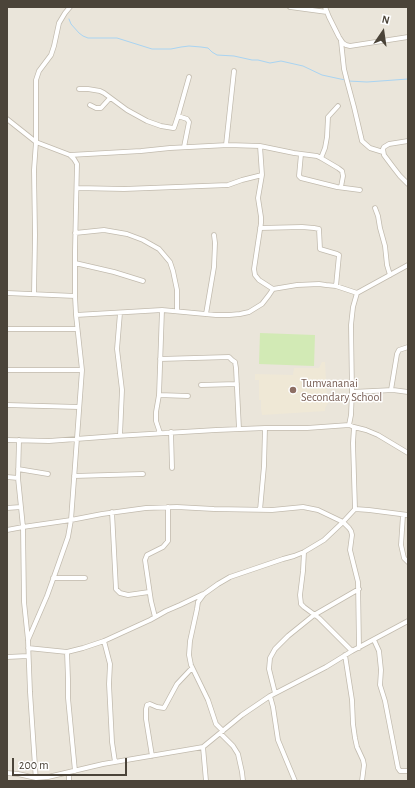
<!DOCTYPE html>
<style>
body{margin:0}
#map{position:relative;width:415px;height:788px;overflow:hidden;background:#f6f3ec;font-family:"Alegreya Sans",sans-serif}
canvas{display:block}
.frame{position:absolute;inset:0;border:8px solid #4b4439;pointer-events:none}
.north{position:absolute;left:363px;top:12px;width:40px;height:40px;-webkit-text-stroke:3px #fff;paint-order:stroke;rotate:13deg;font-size:11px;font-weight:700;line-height:16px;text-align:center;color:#4b4439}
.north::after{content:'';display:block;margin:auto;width:14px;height:18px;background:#4b4439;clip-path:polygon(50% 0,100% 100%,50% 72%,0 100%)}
.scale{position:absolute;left:12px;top:758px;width:115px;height:18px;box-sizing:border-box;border:2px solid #4b4439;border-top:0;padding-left:5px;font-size:12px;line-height:14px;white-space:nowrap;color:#4b4439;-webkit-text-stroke:3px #fff;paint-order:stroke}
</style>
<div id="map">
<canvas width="415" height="788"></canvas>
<div class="frame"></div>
<div class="north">N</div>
<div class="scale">200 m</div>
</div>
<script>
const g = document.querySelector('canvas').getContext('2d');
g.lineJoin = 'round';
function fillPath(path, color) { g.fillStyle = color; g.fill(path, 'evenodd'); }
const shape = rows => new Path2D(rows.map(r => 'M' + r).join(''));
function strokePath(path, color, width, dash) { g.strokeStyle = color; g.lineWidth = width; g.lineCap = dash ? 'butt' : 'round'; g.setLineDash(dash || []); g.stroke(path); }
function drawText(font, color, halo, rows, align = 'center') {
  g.font = font + ' "Alegreya Sans",sans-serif'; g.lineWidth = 3; g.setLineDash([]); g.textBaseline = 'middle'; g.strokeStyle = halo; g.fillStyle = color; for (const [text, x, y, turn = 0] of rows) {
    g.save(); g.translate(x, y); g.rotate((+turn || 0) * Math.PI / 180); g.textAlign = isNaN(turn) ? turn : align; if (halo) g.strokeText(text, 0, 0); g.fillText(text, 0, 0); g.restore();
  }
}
const residential = shape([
 [7,7,408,7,408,781,7,781]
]);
const education = shape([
 [322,362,325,362,327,399,330,400,325,408,325,411,262,415,261,409,261,400,259,400,259,380,255,380,255,374,293,375,294,368,319,368]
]);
const green = shape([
 [260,333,315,335,314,366,259,364]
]);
const stream = shape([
 [69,19,71,24,79,33,83,36,88,38,117,38,152,49,171,49,181,47,189,46,201,47,208,48,212,52,217,55,234,56,252,60,258,60,270,63,281,61,303,66,322,75,345,80],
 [348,81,367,82,408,79]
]);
const street = shape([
 [290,7,327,12],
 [325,7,329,17,339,37,343,43,346,45,350,46,408,37],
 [341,41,344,69,347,81,354,107,362,141,370,148,383,152],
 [79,89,88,89,100,91,104,93,127,110,147,121,161,126,173,128,174,128,178,116,189,77],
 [90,105,96,108,101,108,110,98],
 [178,116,187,119,189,122,184,147],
 [7,119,36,142,70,155,74,159,77,164,75,251,75,296,76,315,82,370,71,520,68,537,56,571,47,596,28,640],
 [408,141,389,144,384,147,383,149,384,155,393,167,400,176,408,184],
 [226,145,234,71],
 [301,154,299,176,301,178,337,187,360,190],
 [70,155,141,151,170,148,228,145,260,146,294,153,317,156,321,158,338,168,342,171,343,176,341,187],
 [321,158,325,148,327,137,328,117,338,106],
 [262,175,258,198,261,217,261,223,254,269,255,275,259,280,273,289],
 [77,188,124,189,228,185,242,180,262,175,260,146],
 [375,208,378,216,380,228,385,246,387,265,390,275],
 [260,228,302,227,314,228,319,229,320,249,337,254,339,255,336,286],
 [75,233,104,230,127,234,143,240,159,249,170,262,173,271,177,290,177,311],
 [75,263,114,272,143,281],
 [7,293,75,296],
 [34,294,35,235,34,170,36,142,36,80,39,71,51,55,54,46,59,23,65,13,70,7],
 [206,314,214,267,215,243,214,235],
 [76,315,162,310,216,315,229,315,240,314,249,312,262,304,269,295,273,289,297,285,319,284,326,285,336,286,357,293],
 [7,329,77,329],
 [160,359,229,357,232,360,235,362,236,368,239,429],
 [7,370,82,370],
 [201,385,237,384],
 [391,390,397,354,399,350,408,347],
 [352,392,351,325,353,307,357,293,408,265],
 [159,395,188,396],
 [7,405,79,407],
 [349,425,354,427,353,443,355,509],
 [354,427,366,430,378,435,408,453],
 [171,432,172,468],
 [160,433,156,421,156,412,159,395,162,310],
 [120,435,122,390,117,349,120,313],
 [7,440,49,441,116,436,216,430,265,428,307,428,349,425,351,415,352,392,393,390,408,392],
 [19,440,18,478,23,527,24,602,28,640,30,692,36,781],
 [18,469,48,474],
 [74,476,143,474],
 [7,477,18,478],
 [7,508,21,507],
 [260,510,264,466,265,428],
 [112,512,116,589,120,593,128,595,149,592],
 [403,515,401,545,404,558,408,562],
 [7,530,23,527,71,520,102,514,146,508,177,507,214,509,272,510,303,507,318,510,343,522,349,528,351,531,352,535,350,550,358,582,359,648],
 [304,552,303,571,300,595,301,604,304,607,319,618,352,651],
 [53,578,85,578],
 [155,617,151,601,145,560,147,555,163,547,168,541,168,507],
 [374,640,379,651,381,670,380,685,385,701,398,768,400,771,408,771],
 [104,641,110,664,109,684,112,742,115,762],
 [28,648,67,652,83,648,104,641,150,620,166,611,180,605,203,594],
 [67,652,68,679,68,698,75,771],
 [345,655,352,700,353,724,355,738,357,747,363,760,364,765,362,781],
 [7,657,28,656],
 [275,693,269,669,270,658,275,649,288,636,314,615,359,589],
 [270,696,273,707,278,740,295,781],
 [223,731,216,724,208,700,191,665,189,655,190,641,197,609,198,602,204,594,218,584,230,577,283,559,294,556,304,552,324,540,343,522,355,509,369,510,408,515],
 [220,733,233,746,238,754,242,772,243,781],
 [203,747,206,781],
 [152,756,146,719,146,709,147,705,150,704,157,707,164,708,177,684,192,668],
 [7,773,18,774,36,778,48,777,103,764,203,747,242,715,270,696,326,667,352,651,408,621],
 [69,773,69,781]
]);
const markers = [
 [293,390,4,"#8d6e63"]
];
const educationNames = [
 ["Tumvananai",301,383],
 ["Secondary School",301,397]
];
fillPath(residential, '#eae5da');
fillPath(education, '#efe8d6');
fillPath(green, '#d2eab5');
strokePath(stream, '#a9d4f2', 1);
strokePath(street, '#c2bbae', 5.5);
strokePath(street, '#fff', 4);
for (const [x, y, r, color] of markers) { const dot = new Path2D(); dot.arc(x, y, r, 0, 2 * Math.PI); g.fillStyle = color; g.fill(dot); strokePath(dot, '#fff', 1.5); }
drawText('12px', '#785e54', '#fff', educationNames, 'left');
</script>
